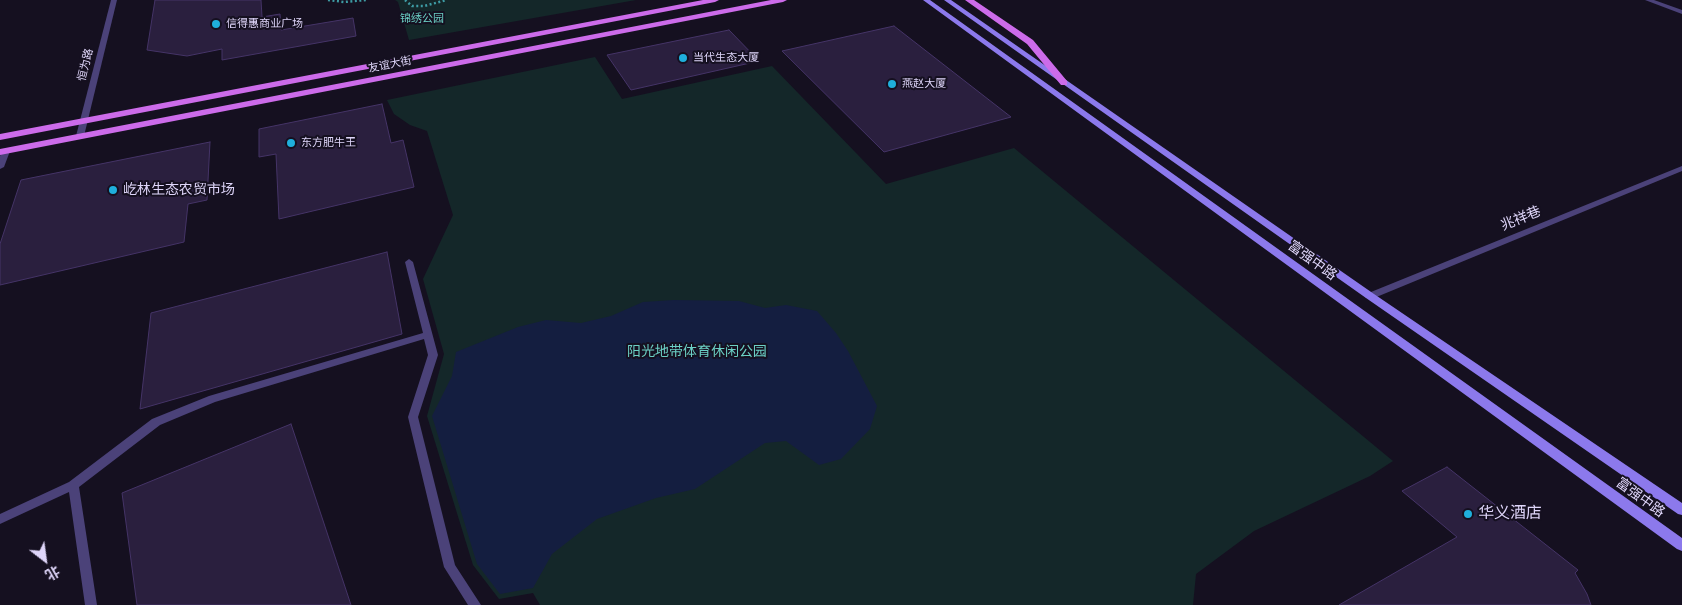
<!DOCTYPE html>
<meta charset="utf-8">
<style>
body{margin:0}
#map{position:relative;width:1682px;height:605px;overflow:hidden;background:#151020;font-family:"DM Sans","Noto Sans SC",sans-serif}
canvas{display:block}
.north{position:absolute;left:20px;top:535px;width:50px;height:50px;-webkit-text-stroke:4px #151020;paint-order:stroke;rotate:150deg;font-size:14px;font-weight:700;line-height:20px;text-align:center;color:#ded5f9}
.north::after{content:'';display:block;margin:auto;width:18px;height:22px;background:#ded5f9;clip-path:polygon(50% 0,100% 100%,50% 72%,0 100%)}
</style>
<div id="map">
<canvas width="1682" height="605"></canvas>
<div class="north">北</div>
</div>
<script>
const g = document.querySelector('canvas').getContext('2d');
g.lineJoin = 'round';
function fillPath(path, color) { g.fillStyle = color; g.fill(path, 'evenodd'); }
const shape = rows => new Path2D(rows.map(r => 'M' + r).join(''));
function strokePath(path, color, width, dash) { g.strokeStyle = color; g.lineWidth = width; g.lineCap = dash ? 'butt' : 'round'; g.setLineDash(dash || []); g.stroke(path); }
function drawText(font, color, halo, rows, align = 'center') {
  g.font = font + ' "DM Sans","Noto Sans SC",sans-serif'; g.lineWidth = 4; g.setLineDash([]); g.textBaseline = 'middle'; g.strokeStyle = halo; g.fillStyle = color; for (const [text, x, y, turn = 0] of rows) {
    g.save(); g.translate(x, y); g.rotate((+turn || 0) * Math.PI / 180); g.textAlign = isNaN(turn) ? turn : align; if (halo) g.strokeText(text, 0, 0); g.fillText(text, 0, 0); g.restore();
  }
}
const green = shape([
 [395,0,636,0,409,40,398,2],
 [595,57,622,99,772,66,886,184,1014,148,1393,461,1370,476,1254,531,1196,574,1193,605,540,605,533,593,499,599,473,565,427,416,444,354,423,279,453,215,427,131,410,125,394,114,387,100]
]);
const water = shape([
 [674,300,739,301,765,308,786,305,817,311,836,333,848,351,877,406,870,429,841,459,819,465,786,441,765,443,695,489,656,498,597,519,552,554,533,588,500,594,477,564,432,416,452,376,456,352,518,327,546,320,581,323,611,316,643,302]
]);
const building = shape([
 [155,0,261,0,262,17,280,14,281,30,353,18,356,36,222,60,222,49,187,56,147,50,155,0],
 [894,26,1011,117,884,152,782,51,894,26],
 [729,30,759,61,631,90,607,55,729,30],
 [382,104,391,143,403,140,414,187,279,219,276,154,259,157,259,129,382,104],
 [210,142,207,200,188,204,184,242,0,285,0,244,21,180,210,142],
 [387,252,402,334,140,409,151,313,387,252],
 [291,424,351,605,137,605,122,493,291,424],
 [1447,467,1578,570,1575,573,1587,594,1591,605,1339,605,1457,537,1402,491,1447,467]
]);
const path = shape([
 [328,0,344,2,366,0],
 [405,0,412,6,424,6,447,0]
]);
const service = shape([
 [409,259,413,262,438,355,418,417,455,565,481,605,468,605,444,567,408,417,428,355,424,339,215,402,160,425,79,487,97,605,85,605,69,492,0,524,0,514,69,482,152,419,209,396,423,333,405,262,409,259]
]);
const minor = shape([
 [1645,0,1654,0,1682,10,1682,14,1645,0],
 [3,149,9,149,10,151,4,167,0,169,0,156,3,149],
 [1682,166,1682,171,1374,298,1366,298,1365,296,1366,294,1682,166]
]);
const tertiary = shape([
 [111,0,117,0,84,136,80,138,76,136,111,0]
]);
const secondary = shape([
 [923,0,930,0,1682,538,1682,551,1677,549,923,0],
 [944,0,951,0,1374,294,1682,503,1682,515,1678,514,1366,298,944,0]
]);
const primary = shape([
 [703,0,719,0,715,2,0,140,0,134,703,0],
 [771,0,787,0,783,2,0,155,0,149,771,0],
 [965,0,974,0,1033,40,1067,81,1067,85,1061,85,1027,44,965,0]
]);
const markers = [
 [216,24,5,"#1fafdc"],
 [683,58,5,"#1fafdc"],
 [892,84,5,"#1fafdc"],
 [291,143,5,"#1fafdc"],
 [113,190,5,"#1fafdc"],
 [1468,514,5,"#1fafdc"]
];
const farParknames = [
 ["锦绣公园",422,19]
];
const farPoinames = [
 ["信得惠商业广场",226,24],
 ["当代生态大厦",693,58],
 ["燕赵大厦",902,84],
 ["东方肥牛王",301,143]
];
const farStreetnames = [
 ["恒为路",86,65,-76],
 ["友谊大街",390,65,-11]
];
const poiNames = [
 ["屹林生态农贸市场",123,190]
];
const streetNames = [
 ["兆祥巷",1521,219,-22],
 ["富强中路",1312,261,36],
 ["富强中路",1640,498,36]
];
const parkNames = [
 ["阳光地带体育休闲公园",697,352]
];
const nearPoinames = [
 ["华义酒店",1478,514]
];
fillPath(green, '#142729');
fillPath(water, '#141e40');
fillPath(building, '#2a1f3e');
strokePath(building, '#453467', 1);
strokePath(path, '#3e9ca4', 2.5, [2, 2.5]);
fillPath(service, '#4b4279');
fillPath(minor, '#4b4279');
fillPath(tertiary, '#4b4279');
fillPath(secondary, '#8c79ec');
fillPath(primary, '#cc6bea');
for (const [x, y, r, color] of markers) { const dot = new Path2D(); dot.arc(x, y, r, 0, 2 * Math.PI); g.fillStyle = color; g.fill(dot); strokePath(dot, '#151020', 2); }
drawText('11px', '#6bcfc4', '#151020', farParknames);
drawText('11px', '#ded5f9', '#151020', farPoinames, 'left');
drawText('11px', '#ded5f9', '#151020', farStreetnames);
drawText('14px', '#ded5f9', '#151020', poiNames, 'left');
drawText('14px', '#ded5f9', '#151020', streetNames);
drawText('14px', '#6bcfc4', '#151020', parkNames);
drawText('16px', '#ded5f9', '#151020', nearPoinames, 'left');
</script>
